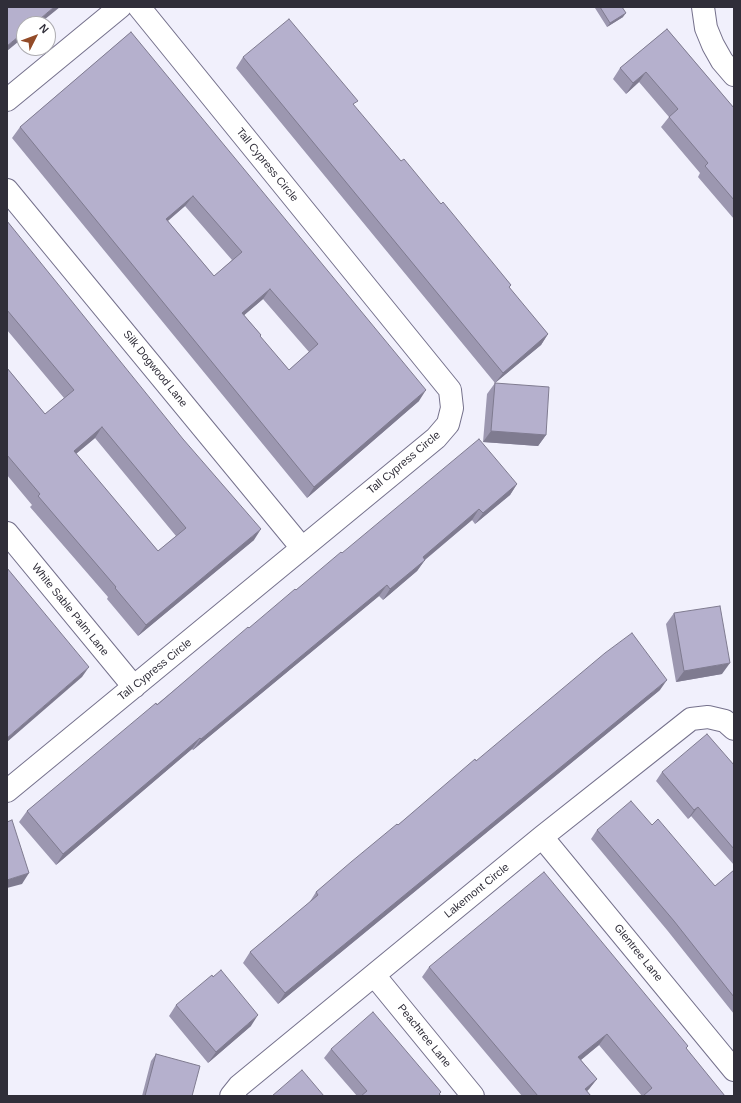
<!DOCTYPE html>
<style>
body{margin:0}
#map{position:relative;width:741px;height:1103px;overflow:hidden;background:#f1f0fc;font-family:Helvetica,sans-serif}
canvas{display:block}
.frame{position:absolute;inset:0;border:8px solid #302e39;pointer-events:none}
.north{position:absolute;left:16px;top:16px;width:40px;height:40px;box-sizing:border-box;background:#fff;border:1px solid #acabb0;border-radius:50%;rotate:48deg;font-size:11px;font-weight:700;line-height:16px;text-align:center;color:#302e39}
.north::after{content:'';display:block;margin:auto;width:14px;height:18px;background:#934b28;clip-path:polygon(50% 0,100% 100%,50% 72%,0 100%)}
</style>
<div id="map">
<canvas width="741" height="1103"></canvas>
<div class="frame"></div>
<div class="north">N</div>
</div>
<script>
const g = document.querySelector('canvas').getContext('2d');
g.lineJoin = 'round';
const shape = rows => new Path2D(rows.map(r => 'M' + r).join(''));
function strokePath(path, color, width, dash) { g.strokeStyle = color; g.lineWidth = width; g.lineCap = dash ? 'butt' : 'round'; g.setLineDash(dash || []); g.stroke(path); }
function fillPath(path, color) { g.fillStyle = color; g.fill(path, 'evenodd'); }
function drawText(font, color, halo, rows, align = 'center') {
  g.font = font + ' Helvetica,sans-serif'; g.lineWidth = 3.5; g.setLineDash([]); g.textBaseline = 'middle'; g.strokeStyle = halo; g.fillStyle = color; for (const [text, x, y, turn = 0] of rows) {
    g.save(); g.translate(x, y); g.rotate((+turn || 0) * Math.PI / 180); g.textAlign = isNaN(turn) ? turn : align; if (halo) g.strokeText(text, 0, 0); g.fillText(text, 0, 0); g.restore();
  }
}
const minor = shape([
 [703,7,706,28,713,45,722,61,734,75],
 [7,100,120,7],
 [7,190,302,548],
 [7,533,134,687],
 [7,791,436,438,448,424,452,408,450,390,139,7],
 [542,837,734,1070],
 [374,975,473,1096],
 [231,1096,239,1086,374,975,542,837,691,719,708,717,725,721,734,729]
]);
const wall = shape([
 [596,7,622,7,623,17,607,27,595,8],
 [667,29,734,108,734,219,698,177,700,173,661,127,669,117,639,82,626,94,613,79,620,68],
 [131,32,419,401,307,498,12,138,20,127],
 [185,206,232,260,214,276,168,221],
 [263,299,309,352,289,370,260,337,261,335,244,315],
 [243,57,354,106,401,161,441,204,511,285,509,288,548,334,541,345,495,383,546,435,538,446,483,442,487,394,495,383,236,68],
 [7,221,254,540,138,636,107,599,108,597,30,507,32,505,7,475,7,368,45,414,64,398,7,330],
 [95,438,176,536,158,551,76,454],
 [517,484,510,495,475,524,472,520,425,560,417,571,383,600,379,596,193,750,192,749,56,865,19,822,27,811,296,590,342,553],
 [674,613,722,674,676,682,666,624],
 [660,690,278,1004,243,963,250,952,309,903,316,892,476,761],
 [734,765,734,865,691,816,688,819,656,781,662,772],
 [652,825,715,886,734,870,734,1014,667,930,591,839,597,830],
 [429,967,686,1049,725,1096,642,1096,599,1045,581,1060,597,1079,589,1089,587,1091,591,1096,522,1096,422,977],
 [176,1005,251,1026,208,1063,169,1016],
 [331,1049,440,1094,441,1096,357,1096,324,1058],
 [156,1054,192,1096,142,1096,151,1061]
]);
const shadedWall = shape([
 [54,7,60,7,39,24,34,24],
 [626,13,623,17,607,27,610,23],
 [24,32,24,37,7,51,7,46],
 [646,72,639,82,626,94,633,83],
 [193,196,185,206,158,229,166,219],
 [270,289,263,299,235,323,242,313],
 [548,334,541,345,495,383,503,373],
 [426,390,419,401,307,498,314,487],
 [102,427,95,438,66,462,74,451],
 [491,431,546,435,538,446,483,442],
 [517,484,510,495,475,524,483,513],
 [479,509,472,520,415,568,423,557],
 [261,529,254,540,138,636,146,625],
 [425,560,417,571,383,600,390,589],
 [387,585,379,596,193,750,201,739],
 [730,663,722,674,676,682,684,671],
 [89,667,82,677,7,742,7,738],
 [667,680,660,690,278,1004,285,993],
 [200,738,192,749,56,865,63,854],
 [698,807,691,816,688,819,694,810],
 [29,873,22,884,7,888,7,880],
 [258,1015,251,1026,208,1063,216,1052],
 [607,1034,599,1045,571,1068,578,1057],
 [597,1079,589,1089,582,1096,585,1089]
]);
const building = shape([
 [7,7,54,7,34,24,24,24,24,32,7,46,7,7],
 [600,7,622,7,626,13,610,23,600,7],
 [289,19,358,101,353,104,401,161,404,159,441,204,443,202,511,285,509,287,548,334,503,373,243,57,289,19],
 [667,29,734,108,734,200,705,166,708,163,669,117,678,109,646,72,633,83,620,68,667,29],
 [131,32,426,390,314,487,20,127,131,32],
 [193,196,242,252,214,276,166,219,193,196],
 [270,289,318,344,289,370,260,336,261,335,242,313,270,289],
 [7,221,183,439,261,529,146,625,115,588,116,587,38,496,40,494,7,455,7,368,45,414,74,390,7,310,7,221],
 [102,427,186,528,158,551,74,451,102,427],
 [495,383,549,387,546,435,491,431,495,383],
 [479,439,517,484,483,513,479,509,423,557,425,560,390,589,387,585,201,739,200,738,63,854,27,811,156,703,157,705,248,627,249,628,295,589,296,590,341,552,342,553,479,439],
 [7,568,89,667,7,738,7,568],
 [720,606,730,663,684,671,674,613,720,606],
 [632,633,667,680,285,993,250,952,318,895,316,892,351,862,397,824,398,825,475,759,476,761,605,653,632,633],
 [707,734,734,765,734,849,698,807,694,810,662,772,707,734],
 [631,801,652,825,658,819,715,886,734,870,734,997,674,921,597,830,631,801],
 [12,820,29,873,7,880,7,822,12,820],
 [544,872,688,1046,686,1048,725,1096,643,1096,652,1088,607,1034,578,1057,597,1079,585,1089,591,1096,538,1096,429,967,544,872],
 [221,970,258,1015,216,1052,176,1005,212,975,213,977,221,970],
 [373,1012,441,1092,439,1094,441,1096,361,1096,367,1091,331,1049,373,1012],
 [156,1054,200,1066,192,1096,145,1096,156,1054],
 [302,1070,324,1096,272,1096,302,1070]
]);
const streetNames = [
 ["Tall Cypress Circle",267,165,51],
 ["Silk Dogwood Lane",155,369,51],
 ["Tall Cypress Circle",404,463,-40],
 ["White Sable Palm Lane",70,610,51],
 ["Tall Cypress Circle",155,670,-39],
 ["Lakemont Circle",477,891,-39],
 ["Glentree Lane",638,953,51],
 ["Peachtree Lane",424,1036,51]
];
strokePath(minor, '#75718c', 24);
strokePath(minor, '#fff', 22);
fillPath(wall, '#9c97b0');
fillPath(shadedWall, '#7f7b90');
fillPath(building, '#b5b0cd');
strokePath(building, '#7f7b90', 1);
drawText('11px', '#302e39', '#fff', streetNames);
</script>
